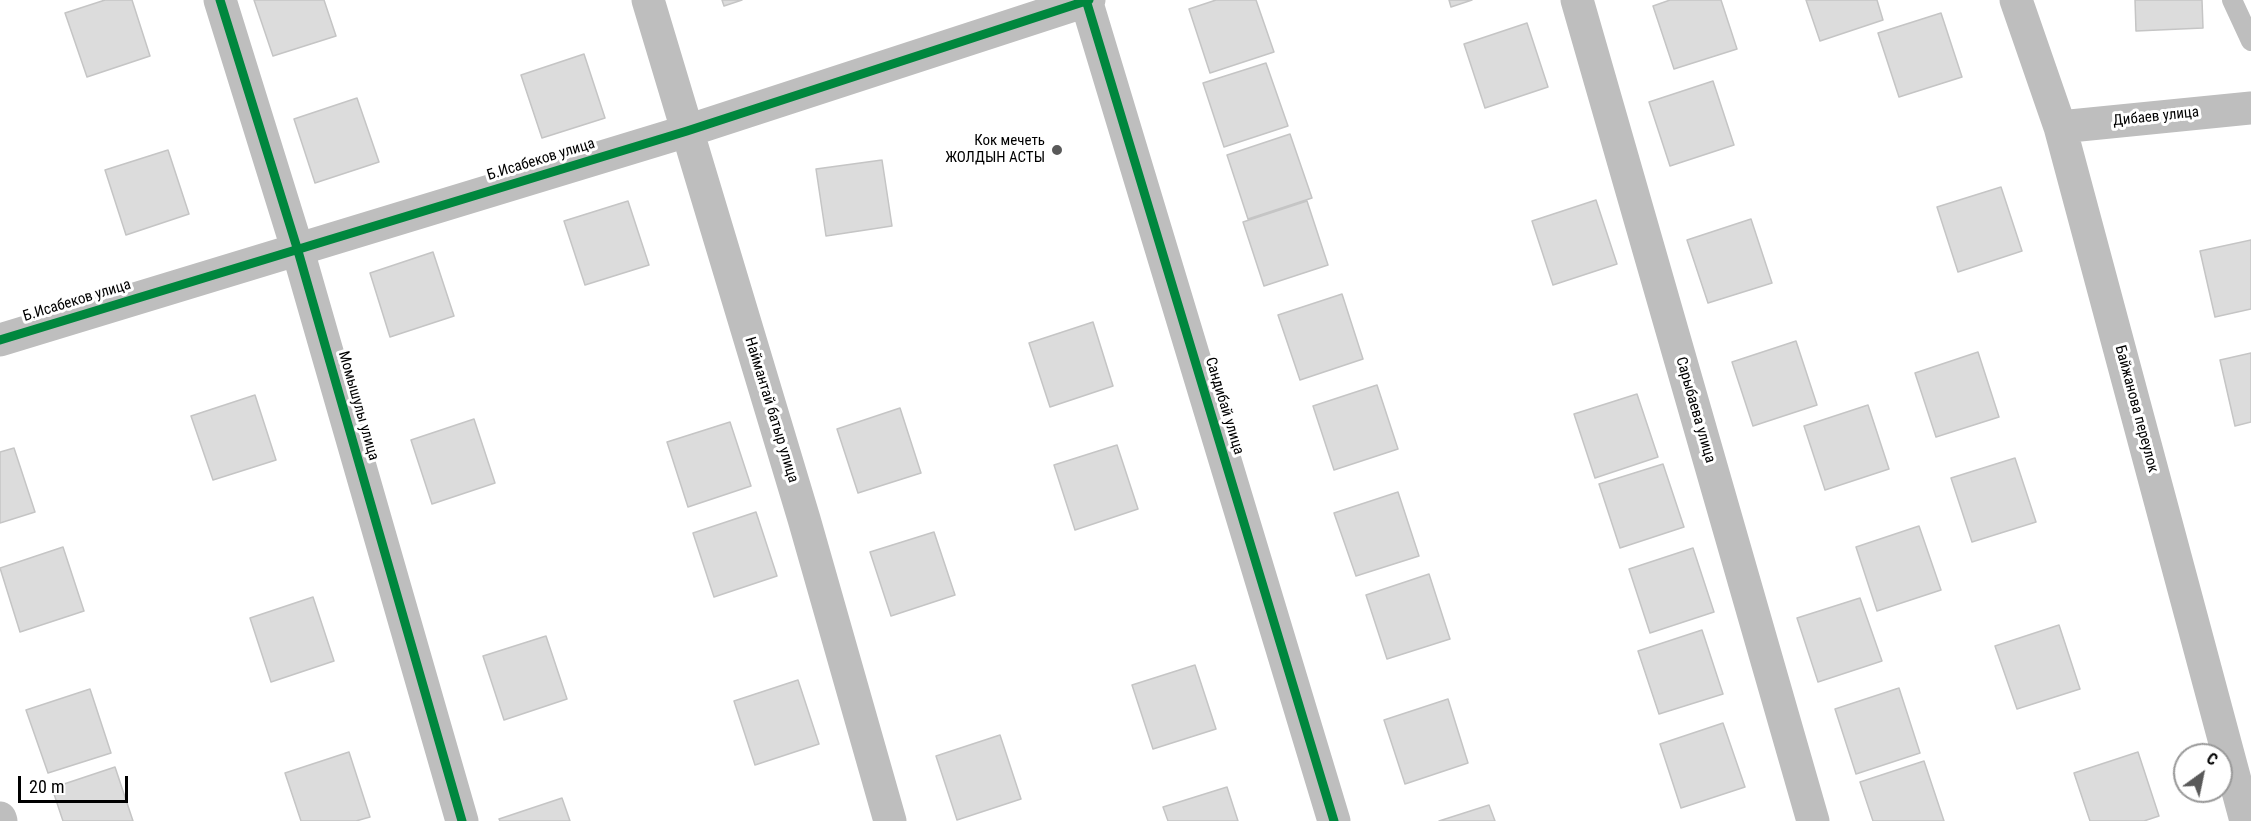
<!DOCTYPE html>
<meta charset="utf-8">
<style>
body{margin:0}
#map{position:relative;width:2251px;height:821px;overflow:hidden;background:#fff;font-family:"Roboto Condensed",sans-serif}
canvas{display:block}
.north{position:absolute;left:2173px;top:743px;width:60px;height:60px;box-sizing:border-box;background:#fff;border:2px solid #999;border-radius:50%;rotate:33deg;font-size:16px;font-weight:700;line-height:24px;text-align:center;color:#000}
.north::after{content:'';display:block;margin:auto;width:21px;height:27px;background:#595959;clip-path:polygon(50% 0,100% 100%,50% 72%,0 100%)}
.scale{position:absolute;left:18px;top:776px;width:110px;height:27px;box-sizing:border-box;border:3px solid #000;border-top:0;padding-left:8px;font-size:18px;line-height:21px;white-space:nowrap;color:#000;-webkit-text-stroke:4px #fff;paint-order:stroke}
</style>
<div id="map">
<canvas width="2251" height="821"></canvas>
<div class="north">С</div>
<div class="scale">20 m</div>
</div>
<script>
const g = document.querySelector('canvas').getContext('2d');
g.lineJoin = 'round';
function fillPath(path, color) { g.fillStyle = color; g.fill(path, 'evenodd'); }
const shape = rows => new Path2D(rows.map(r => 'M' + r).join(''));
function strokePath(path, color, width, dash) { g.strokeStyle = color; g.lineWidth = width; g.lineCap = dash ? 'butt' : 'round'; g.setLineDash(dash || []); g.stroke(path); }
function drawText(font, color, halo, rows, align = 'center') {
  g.font = font + ' "Roboto Condensed",sans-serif'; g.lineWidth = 6; g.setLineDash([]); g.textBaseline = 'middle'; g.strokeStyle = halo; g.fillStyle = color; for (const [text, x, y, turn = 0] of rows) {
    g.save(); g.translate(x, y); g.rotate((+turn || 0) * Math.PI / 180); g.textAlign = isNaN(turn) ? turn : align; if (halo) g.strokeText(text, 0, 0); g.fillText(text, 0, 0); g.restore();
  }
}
const building = shape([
 [105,0,132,0,150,56,87,77,65,13,105,0],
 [254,0,324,0,336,36,273,56,254,0],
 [722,0,742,0,724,6,722,0],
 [1216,0,1256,0,1274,52,1210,73,1189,9,1216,0],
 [1449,0,1472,0,1451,7,1449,0],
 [1670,0,1721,0,1737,49,1674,69,1653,6,1670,0],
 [1806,0,1877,0,1883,20,1820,41,1806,0],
 [2135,0,2202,0,2203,28,2136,31,2135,0],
 [1941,13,1962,77,1899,97,1878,33,1941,13],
 [1527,23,1548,87,1485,108,1464,44,1527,23],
 [584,54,605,118,542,138,521,75,584,54],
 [1266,63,1288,126,1224,147,1203,83,1266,63],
 [1713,81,1734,145,1670,166,1649,102,1713,81],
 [357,98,379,162,315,183,294,119,357,98],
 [1290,134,1312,198,1248,219,1227,155,1290,134],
 [168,150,189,214,126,235,105,170,168,150],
 [882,160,892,226,826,236,816,169,882,160],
 [2001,187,2022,251,1958,272,1937,207,2001,187],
 [1596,200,1617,264,1553,285,1532,221,1596,200],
 [628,201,649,265,585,285,564,221,628,201],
 [1307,201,1328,265,1264,286,1243,222,1307,201],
 [1751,219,1772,283,1708,303,1687,240,1751,219],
 [2251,240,2251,309,2215,317,2200,251,2251,240],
 [433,252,454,316,390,337,370,273,433,252],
 [1342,294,1363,359,1300,380,1278,315,1342,294],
 [1093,322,1113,386,1050,407,1029,343,1093,322],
 [1796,341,1817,405,1753,426,1732,362,1796,341],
 [1978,352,1999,417,1936,437,1915,373,1978,352],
 [2251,353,2251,422,2235,426,2220,360,2251,353],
 [1377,385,1398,449,1334,470,1313,406,1377,385],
 [1637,394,1658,457,1595,478,1574,414,1637,394],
 [255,395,276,460,213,480,191,416,255,395],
 [1868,405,1889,469,1825,490,1804,426,1868,405],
 [900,408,921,473,858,493,837,429,900,408],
 [474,419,495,483,432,504,411,440,474,419],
 [730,422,751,486,688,507,667,442,730,422],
 [1117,445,1138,509,1075,530,1054,465,1117,445],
 [14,448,35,512,0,523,0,452,14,448],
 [2015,458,2036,522,1972,542,1951,478,2015,458],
 [1663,464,1684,527,1620,548,1599,484,1663,464],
 [1398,492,1419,556,1356,576,1334,513,1398,492],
 [756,512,777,576,714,597,693,533,756,512],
 [1919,526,1941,590,1877,611,1856,547,1919,526],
 [934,532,955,595,891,616,870,552,934,532],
 [63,547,84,611,20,632,0,568,63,547],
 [1693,548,1714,612,1650,633,1629,569,1693,548],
 [1429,574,1450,639,1387,659,1366,595,1429,574],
 [313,597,334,661,271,682,250,618,313,597],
 [1860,598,1882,661,1818,682,1797,618,1860,598],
 [2059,625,2080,689,2017,709,1995,646,2059,625],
 [1702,630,1723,694,1659,714,1638,651,1702,630],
 [546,636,567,699,504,720,483,656,546,636],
 [1195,665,1216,729,1153,749,1132,685,1195,665],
 [798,680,819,744,755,765,734,701,798,680],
 [1899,688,1920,753,1856,774,1835,709,1899,688],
 [90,689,111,753,48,773,26,710,90,689],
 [1448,699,1468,763,1405,784,1384,720,1448,699],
 [1723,723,1745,787,1681,808,1660,744,1723,723],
 [1000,735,1021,799,957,820,936,756,1000,735],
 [349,752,370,817,356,821,301,821,285,773,349,752],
 [2138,752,2159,816,2144,821,2090,821,2074,773,2138,752],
 [1924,761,1944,821,1873,821,1860,782,1924,761],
 [115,767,133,821,63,821,52,788,115,767],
 [1227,787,1238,821,1168,821,1163,807,1227,787],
 [562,798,570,821,500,821,499,819,562,798],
 [1489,805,1495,821,1439,821,1489,805]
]);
const lane = shape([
 [2232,0,2251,41]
]);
const street = shape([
 [220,0,298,251,462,821],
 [648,0,804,519,890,821],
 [1086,0,1334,821],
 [1577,0,1813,821],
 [2016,0,2060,127,2246,821],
 [2060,127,2251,108],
 [0,340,687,131,1089,0],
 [0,818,1,821]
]);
const cycleway = shape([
 [220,0,298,251,462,821],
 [1086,0,1334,821],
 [0,340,687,131,1089,0]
]);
const markers = [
 [1057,150,6,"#595959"]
];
const streetNames = [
 ["Дибаев улица",2156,117,-6],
 ["Б.Исабеков улица",541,160,-17],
 ["Б.Исабеков улица",77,301,-17],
 ["Момышулы улица",358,406,74],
 ["Сандибай улица",1224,406,73],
 ["Байжанова переулок",2136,409,75],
 ["Наймантай батыр улица",771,410,73],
 ["Сарыбаева улица",1695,410,74]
];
const poiNames = [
 ["Кок мечеть",1045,141],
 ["ЖОЛДЫН АСТЫ",1045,158]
];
fillPath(building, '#dcdcdc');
strokePath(building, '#c5c5c5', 1.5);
strokePath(lane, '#bebebe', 20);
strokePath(street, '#bebebe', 33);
strokePath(cycleway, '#00873e', 9);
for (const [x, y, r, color] of markers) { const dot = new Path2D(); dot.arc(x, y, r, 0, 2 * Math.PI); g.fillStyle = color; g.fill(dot); strokePath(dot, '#fff', 2); }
drawText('15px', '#000', '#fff', streetNames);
drawText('15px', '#000', '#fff', poiNames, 'right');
</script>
